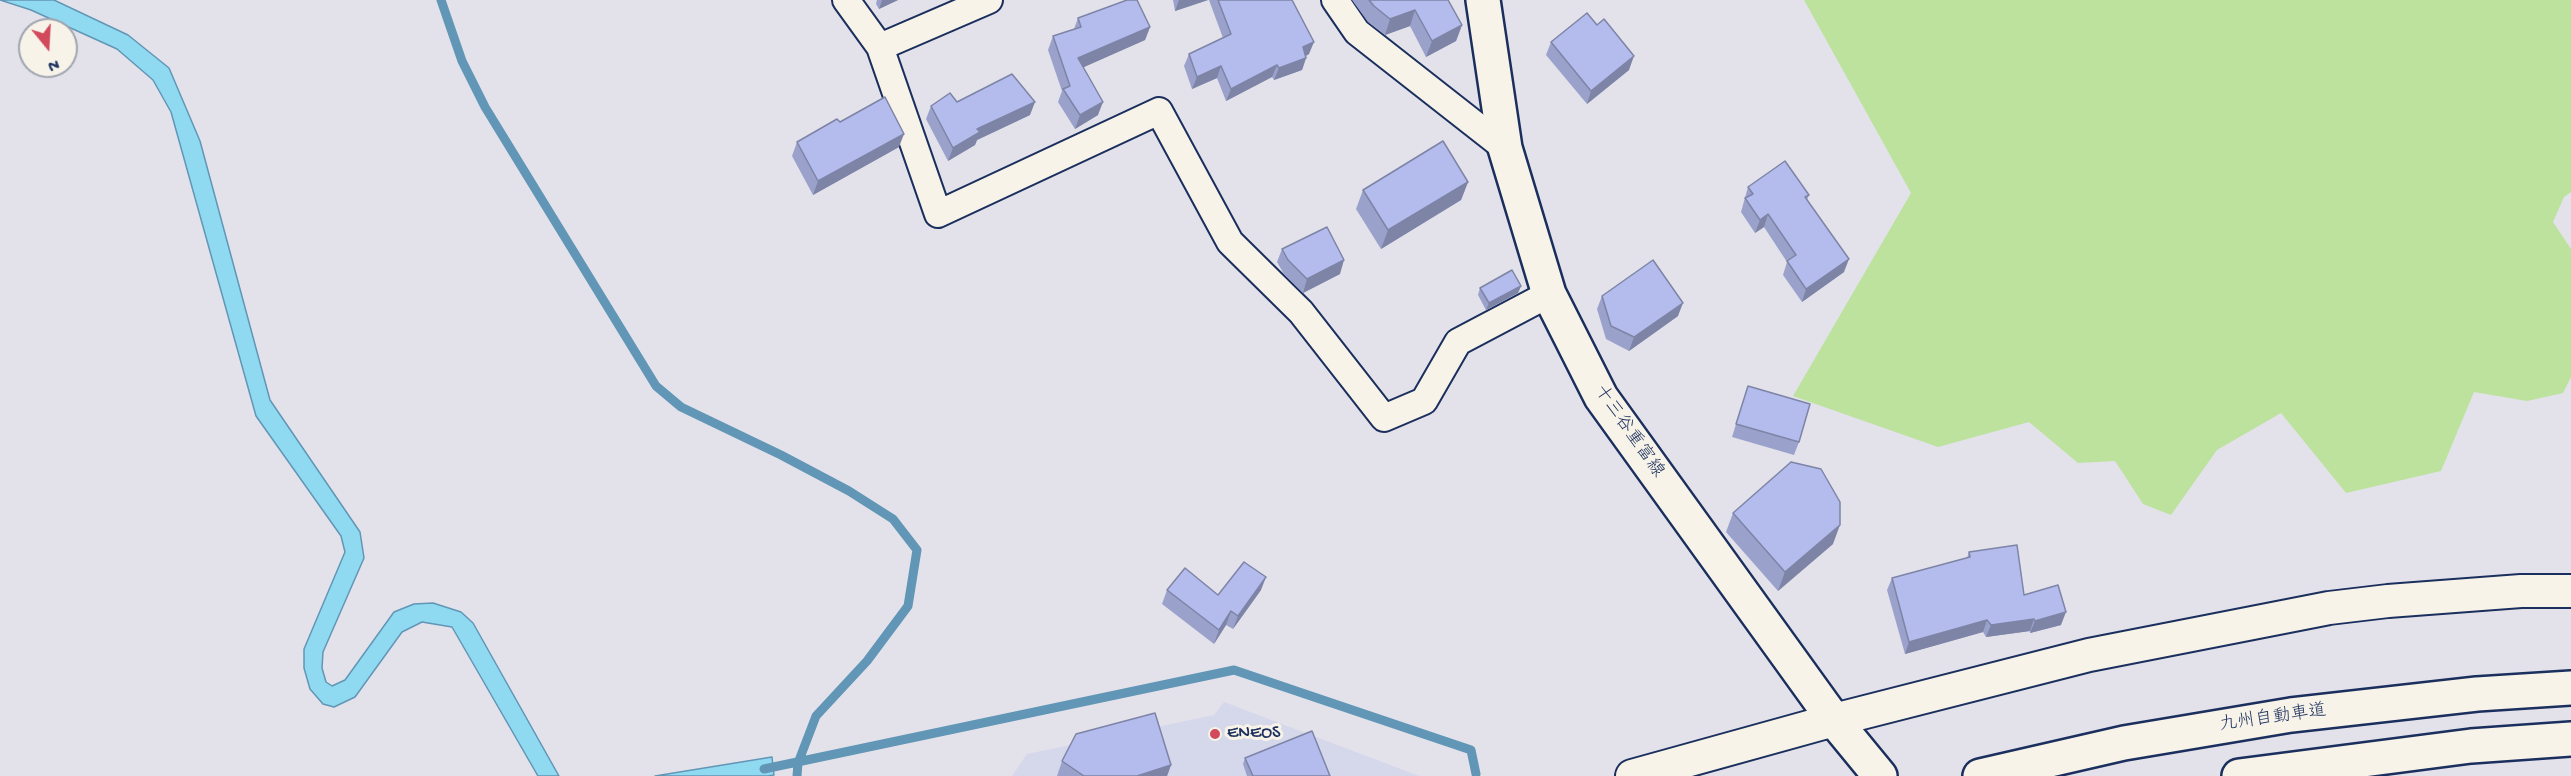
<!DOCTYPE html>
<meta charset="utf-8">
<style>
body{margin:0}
#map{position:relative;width:2571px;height:776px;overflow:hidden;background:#e3e2ea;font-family:"Gochi Hand",sans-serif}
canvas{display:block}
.north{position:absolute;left:18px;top:18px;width:60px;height:60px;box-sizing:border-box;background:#f7f3e8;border:2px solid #9fa5b1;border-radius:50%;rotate:162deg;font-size:16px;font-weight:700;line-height:24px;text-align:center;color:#1b2f5e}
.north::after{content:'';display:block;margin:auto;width:21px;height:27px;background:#d1495b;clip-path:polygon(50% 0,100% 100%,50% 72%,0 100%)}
</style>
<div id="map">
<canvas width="2571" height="776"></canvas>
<div class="north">N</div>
</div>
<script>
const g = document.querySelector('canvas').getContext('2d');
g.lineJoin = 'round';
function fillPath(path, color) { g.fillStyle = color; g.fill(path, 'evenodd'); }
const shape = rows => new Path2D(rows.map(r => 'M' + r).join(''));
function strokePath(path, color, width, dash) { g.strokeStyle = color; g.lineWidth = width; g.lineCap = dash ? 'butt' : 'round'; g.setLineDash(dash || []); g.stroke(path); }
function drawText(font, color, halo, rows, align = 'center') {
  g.font = font + ' "Gochi Hand","Klee One",sans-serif'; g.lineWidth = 6; g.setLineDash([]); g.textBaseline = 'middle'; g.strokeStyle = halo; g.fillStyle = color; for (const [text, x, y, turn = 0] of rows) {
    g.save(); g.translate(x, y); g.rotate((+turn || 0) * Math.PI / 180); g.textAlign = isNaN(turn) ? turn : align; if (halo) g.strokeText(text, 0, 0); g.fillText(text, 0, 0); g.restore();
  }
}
const built = shape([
 [1224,702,1419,776,1012,776,1027,754,1214,715]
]);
const green = shape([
 [1804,0,2571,0,2571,192,2564,197,2553,222,2571,249,2571,377,2563,393,2527,401,2474,392,2441,471,2346,493,2281,413,2217,450,2171,515,2143,504,2115,461,2078,463,2029,422,1938,447,1793,396,1911,193]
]);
const water = shape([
 [0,0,54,0,128,35,169,68,200,141,270,400,360,532,364,558,323,652,322,668,326,682,332,686,345,680,394,612,414,604,433,603,461,612,473,623,559,776,538,776,452,627,422,622,402,632,355,697,334,707,323,704,310,689,304,668,304,649,345,552,341,536,256,416,171,112,153,80,117,49,31,10,0,0],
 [772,757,774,775,768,776,655,776,772,757]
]);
const stream = shape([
 [441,0,462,61,485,107,656,386,681,407,781,455,849,491,893,519,917,550,908,606,867,661,816,716,798,763,797,776],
 [764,769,1234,670,1471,750,1476,774]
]);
const minor = shape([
 [846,0,880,47,989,0],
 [1335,0,1357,32,1505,148],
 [880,47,938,214,1159,111,1230,242,1301,312,1384,418,1424,401,1458,342,1549,294]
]);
const tertiary = shape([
 [1632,776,1834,720,2089,655,2329,608,2388,601,2521,591,2571,591]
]);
const secondary = shape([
 [1483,0,1505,148,1549,294,1601,397,1834,720,1880,776]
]);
const motorway = shape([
 [1980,776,2124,743,2291,715,2477,694,2571,688],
 [2239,776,2471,746,2571,739]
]);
const wall = shape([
 [877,0,898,0,879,9,876,4],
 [1173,0,1208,0,1175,11],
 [1209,0,1292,0,1309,54,1306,56,1306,58,1302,70,1274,80,1272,77,1226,101,1217,78,1192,89,1184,66,1189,54,1223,38],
 [1352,0,1448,0,1462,25,1456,41,1426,57,1410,26,1385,35,1368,22],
 [1078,18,1150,27,1145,40,1083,67,1098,115,1075,129,1058,102,1062,91,1048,50,1053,36,1074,29],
 [1597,25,1629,70,1587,104,1546,55,1551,42],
 [957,102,1030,115,977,140,975,145,948,161,926,119,931,106],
 [840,122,899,147,813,195,792,156,797,142],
 [1468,182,1461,200,1381,249,1356,209,1363,190],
 [1748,187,1809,195,1807,200,1844,272,1802,302,1783,275,1787,262,1764,227,1755,233,1741,212],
 [1282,249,1340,274,1303,293,1284,274,1277,262],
 [1521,286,1518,293,1486,310,1478,295,1480,288],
 [1602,296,1678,316,1629,351,1606,339,1597,309],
 [1748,386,1799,442,1794,455,1732,437],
 [1733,513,1833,544,1778,591,1726,532],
 [1969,552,2061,625,2030,633,2030,631,1986,637,1983,632,1905,654,1887,590,1892,578,1967,558],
 [1167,590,1218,595,1261,590,1233,629,1226,625,1214,644,1162,604],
 [1245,758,1330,776,1247,776,1243,764],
 [1062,761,1171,765,1167,776,1057,776]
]);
const shadedWall = shape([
 [882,0,898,0,879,9],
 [1179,0,1208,0,1175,11],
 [1415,10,1410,26,1385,35,1390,19],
 [1462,25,1456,41,1426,57,1432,41],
 [1150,27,1145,40,1073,72,1078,58],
 [1314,42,1309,54,1298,60,1303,47],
 [1634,56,1629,70,1587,104,1591,91],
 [1306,58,1302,70,1274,80,1279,68],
 [1277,65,1272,77,1226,101,1231,89],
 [1221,66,1217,78,1192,89,1197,77],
 [1035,102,1030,115,977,140,975,145,948,161,953,148,977,129],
 [1103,102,1098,115,1075,129,1080,115],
 [904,134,899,147,813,195,818,181],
 [1468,182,1461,200,1381,249,1388,230],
 [1768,214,1764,227,1755,233,1760,220],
 [1849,259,1844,272,1802,302,1806,289],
 [1344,260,1340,274,1303,293,1307,279],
 [1521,286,1518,293,1486,310,1489,303],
 [1683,303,1678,316,1629,351,1634,337],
 [1840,525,1833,544,1778,591,1785,572],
 [1266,577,1261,590,1233,629,1238,616],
 [1231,611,1226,625,1214,644,1219,630],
 [2066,612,2061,625,2030,633,2035,621],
 [2034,619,2030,631,1986,637,1991,625],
 [1987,620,1983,632,1905,654,1909,642],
 [1171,765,1167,776,1137,776]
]);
const building = shape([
 [1127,0,1137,0,1150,27,1078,58,1103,102,1080,115,1063,89,1070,86,1053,36,1081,27,1078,18,1127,0],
 [1218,0,1292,0,1314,42,1303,47,1306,58,1279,68,1277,65,1231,89,1221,66,1197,77,1189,54,1231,34,1218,0],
 [1369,0,1448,0,1462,25,1432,41,1415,10,1390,19,1374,6,1369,0],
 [1587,13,1597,25,1604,19,1634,56,1591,91,1551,42,1587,13],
 [1012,74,1035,102,977,129,980,132,953,148,931,106,950,93,957,102,1012,74],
 [885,97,904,134,818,181,797,142,837,119,840,122,885,97],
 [1443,141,1468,182,1388,230,1363,190,1443,141],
 [1785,161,1809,195,1805,197,1849,259,1806,289,1787,261,1796,255,1768,214,1760,220,1745,198,1753,194,1748,187,1785,161],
 [1327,227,1344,260,1307,279,1288,260,1282,249,1327,227],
 [1653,260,1683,303,1634,337,1611,326,1602,296,1653,260],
 [1512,270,1521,286,1489,303,1480,288,1512,270],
 [1748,386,1810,404,1799,442,1736,424,1748,386],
 [1791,462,1821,469,1840,502,1840,525,1785,572,1733,513,1791,462],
 [2017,545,2024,595,2058,585,2066,612,2035,621,2034,619,1991,625,1987,620,1909,642,1892,578,1970,557,1969,552,2017,545],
 [1244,562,1266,577,1238,616,1231,611,1219,630,1167,590,1185,568,1218,595,1244,562],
 [1155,713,1171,765,1137,776,1084,776,1062,761,1076,734,1155,713],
 [1312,731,1330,776,1253,776,1245,758,1312,731]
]);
const markers = [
 [1215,734,6,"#d1495b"]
];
const streetNames = [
 ["十三谷重富線",1628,432,55],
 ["九州自動車道",2273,719,-8]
];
const poiNames = [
 ["ENEOS",1227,734]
];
fillPath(built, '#d5d7eb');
fillPath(green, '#bce29d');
fillPath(water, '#90daf1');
strokePath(water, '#6196b6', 1.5);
strokePath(stream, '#6196b6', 9);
strokePath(minor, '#1b2f5e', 30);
strokePath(tertiary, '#1b2f5e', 36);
strokePath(secondary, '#1b2f5e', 38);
strokePath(motorway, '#1b2f5e', 38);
strokePath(minor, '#f7f3e8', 26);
strokePath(tertiary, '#f7f3e8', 32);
strokePath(secondary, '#f7f3e8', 33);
strokePath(motorway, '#f7f3e8', 33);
fillPath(wall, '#9aa2cc');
fillPath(shadedWall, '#7d84a6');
fillPath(building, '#b3bced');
strokePath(building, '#7d84a6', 1.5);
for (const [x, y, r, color] of markers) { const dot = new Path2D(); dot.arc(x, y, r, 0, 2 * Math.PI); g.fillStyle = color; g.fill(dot); strokePath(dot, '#f7f3e8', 2); }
drawText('18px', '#1b2f5e', '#f7f3e8', streetNames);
drawText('18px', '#1b2f5e', '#f7f3e8', poiNames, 'left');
</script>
